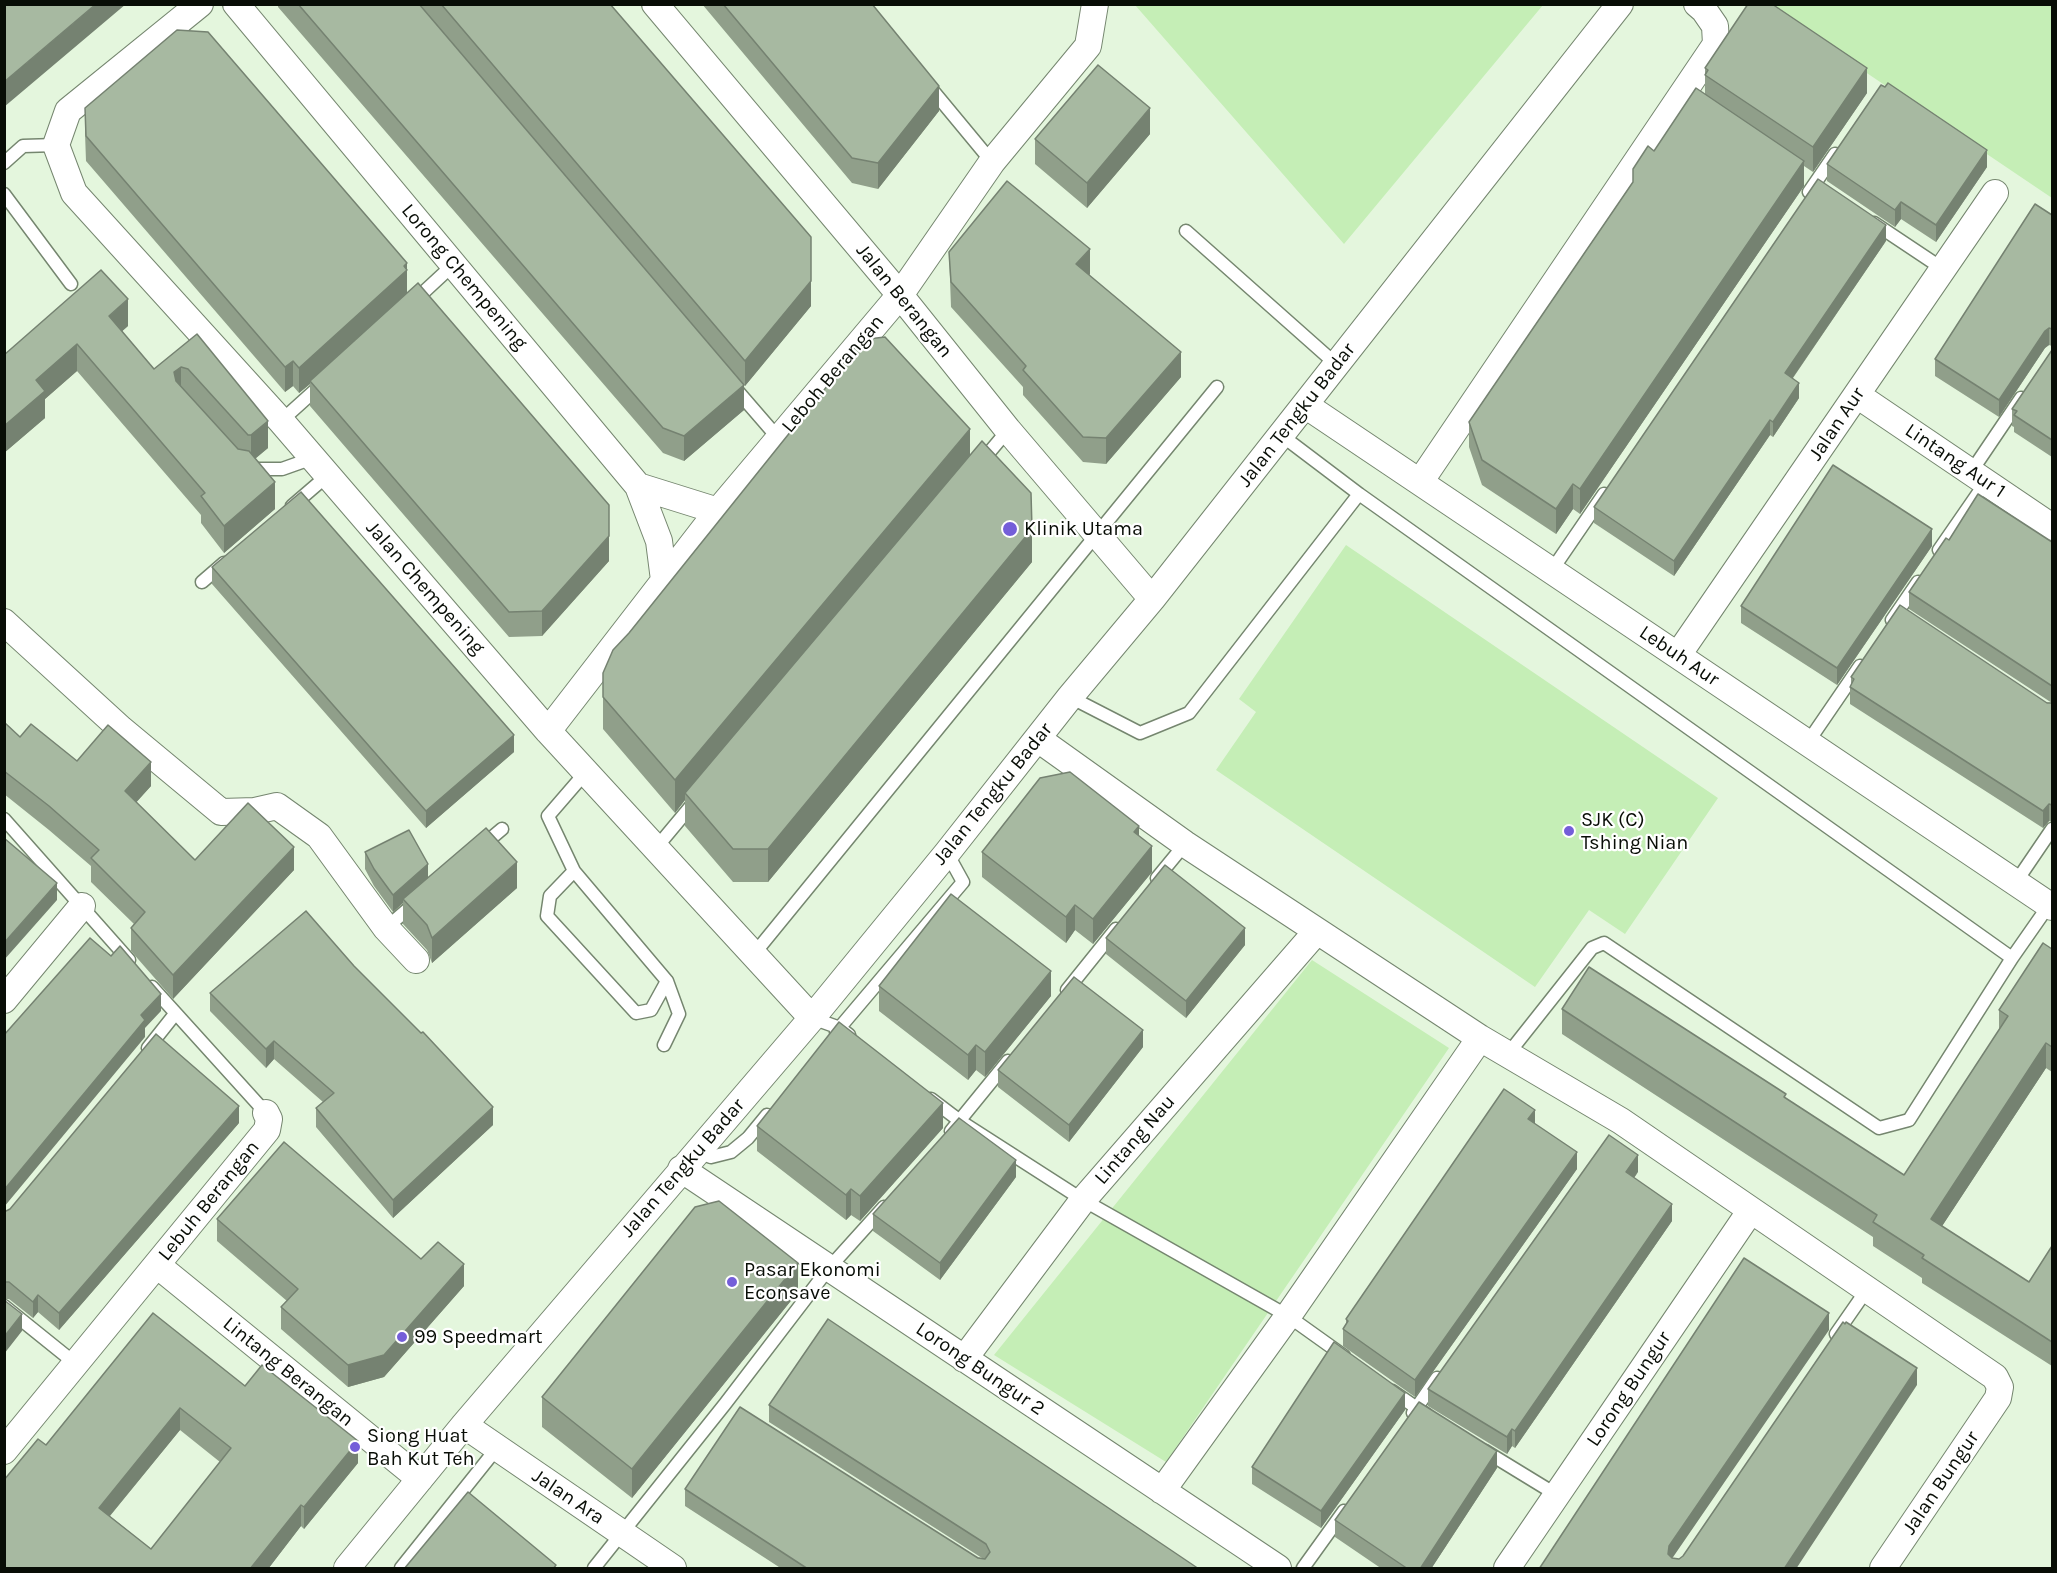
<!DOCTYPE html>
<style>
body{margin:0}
#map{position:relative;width:2057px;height:1573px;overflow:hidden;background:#e4f6dd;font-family:Karla,sans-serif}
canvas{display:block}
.frame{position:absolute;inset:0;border:6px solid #080d06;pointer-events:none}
</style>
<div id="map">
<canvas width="2057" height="1573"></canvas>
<div class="frame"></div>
</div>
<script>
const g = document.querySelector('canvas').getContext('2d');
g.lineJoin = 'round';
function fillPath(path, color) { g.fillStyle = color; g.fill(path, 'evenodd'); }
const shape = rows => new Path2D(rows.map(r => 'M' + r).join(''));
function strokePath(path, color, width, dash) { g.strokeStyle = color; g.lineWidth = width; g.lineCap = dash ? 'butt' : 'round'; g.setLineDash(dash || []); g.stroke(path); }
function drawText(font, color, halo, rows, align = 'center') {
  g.font = font + ' Karla,sans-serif'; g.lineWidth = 4.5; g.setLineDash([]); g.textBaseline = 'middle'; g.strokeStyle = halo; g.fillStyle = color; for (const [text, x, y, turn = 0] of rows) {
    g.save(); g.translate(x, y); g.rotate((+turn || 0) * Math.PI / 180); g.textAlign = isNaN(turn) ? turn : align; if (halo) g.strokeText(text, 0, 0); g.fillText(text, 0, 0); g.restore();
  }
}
const green = shape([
 [1135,5,1543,5,1344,244],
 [1766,5,2052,5,2052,198],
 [1346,545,1718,798,1625,934,1589,910,1535,987,1216,770,1256,712,1239,699],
 [1312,960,1449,1048,1166,1462,994,1355]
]);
const service = shape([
 [929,86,992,162],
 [4,163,23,146,56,145],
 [1809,192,1835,154],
 [4,194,71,284],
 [1874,223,1943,269],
 [1186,231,1337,365],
 [413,302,454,264],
 [734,387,779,439],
 [281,421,322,384],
 [982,461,1008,430],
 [250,469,282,469,313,458],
 [1971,472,2021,398],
 [1359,494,2012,958],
 [292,506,328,475],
 [1939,550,1986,482],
 [1552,570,1604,494],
 [202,582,224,563],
 [1892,620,1918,582],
 [1070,697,1140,733,1189,713,1359,494,1281,435],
 [1808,742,1860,666],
 [586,772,548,816,574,871,667,981,679,1014,664,1045],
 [4,819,129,960],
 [483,845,502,829],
 [656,848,696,800],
 [574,871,550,896,547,916,636,1013,651,1010,667,981],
 [1157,878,1185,844],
 [2016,882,2052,829],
 [386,928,415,903],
 [754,954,1217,387],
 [152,987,266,1113],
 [1067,990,1116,929],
 [812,1018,840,1028,849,1035],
 [836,1032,963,882,947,853],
 [148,1048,175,1014],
 [1508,1054,1592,948,1604,943,1879,1128,1909,1120,2012,958,2049,905],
 [931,1099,960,1121,1083,1200,1288,1316,1344,1356],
 [951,1131,1008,1061],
 [697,1152,711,1157,731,1152,748,1138,767,1115],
 [4,1306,76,1364],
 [1836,1334,1868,1288],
 [1392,1391,1427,1415],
 [1413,1413,1437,1378],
 [1485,1451,1557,1495],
 [401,1568,497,1448],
 [594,1568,725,1404,829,1268,884,1207],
 [1303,1568,1344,1511]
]);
const minor = shape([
 [200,4,68,111,56,145,74,193,281,421,548,731,812,1018],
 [236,4,638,486,718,511],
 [655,4,900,295,1008,430,1152,599],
 [1857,395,2052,527],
 [1305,405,2052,907],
 [1420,482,1716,44,1715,26,1704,10,1697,4],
 [638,486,659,541,664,580],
 [4,622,121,729,221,812,255,811,277,806,319,836,386,928,416,960],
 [1678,655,1995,193],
 [548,731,718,511,900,295,992,162,1088,46,1095,4],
 [1038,739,1185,844,1480,1038,1621,1121,1995,1377,2000,1387,1998,1398,1883,1568],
 [4,1000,82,906],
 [681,1169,1278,1568],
 [157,1265,420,1479],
 [964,1359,1083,1200,1317,931],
 [464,1425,673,1568],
 [4,1451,267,1130,269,1119,266,1113],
 [1162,1491,1288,1316,1480,1038],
 [347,1568,464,1425,812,1018,947,853,1070,697,1152,599,1620,4],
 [1507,1568,1751,1210]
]);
const wall = shape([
 [278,4,419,4,744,410,684,461,663,453,278,7],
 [419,4,610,4,811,306,745,386],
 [702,4,872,4,939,111,878,189,852,183],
 [1705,68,1867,93,1813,172,1804,166,1804,186,1580,514,1573,509,1556,534,1482,485,1469,447,1469,422,1654,151,1705,94],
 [85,108,407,263,407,293,609,561,542,636,509,637,310,406,310,384,299,393,293,386,285,392,86,161,85,133],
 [1150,134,1087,208,1035,164,1035,139],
 [1827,164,1987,167,1936,242,1901,219,1895,227,1827,181],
 [2052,215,2052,346,2049,345,2045,348,1999,417,1935,376,1935,359],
 [1886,241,1793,378,1799,398,1773,437,1770,435,1674,576,1594,523,1594,507],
 [949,252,1090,274,1089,275,1181,377,1106,464,1083,462,1023,395,1023,387,951,307],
 [128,326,122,331,154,369,197,334,268,448,255,459,275,509,224,553,201,523,201,515,77,371,45,399,45,418,4,453,4,355],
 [2052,350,2052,457,2014,432,2014,427,2012,426,2012,409],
 [970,455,1032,562,768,882,733,882,685,826,685,800,675,813,603,729,603,673],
 [1949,540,2052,542,2052,822,2049,821,2043,828,1850,704,1850,687,1851,685,1851,677,2052,703,1909,609,1909,592],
 [1932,546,1837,685,1741,623,1741,606],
 [212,567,514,752,426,828,212,584],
 [4,722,20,737,77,761,151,786,136,802,195,860,294,870,173,999,131,951,131,928,134,924,91,882,91,866,49,830,4,794],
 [1139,836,1152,872,1093,944,1075,930,1066,943,982,877,982,852],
 [365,852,428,878,517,888,432,963,427,950,403,924,403,903,393,912,374,886,365,869],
 [1106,938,1245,945,1186,1018,1106,954],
 [2052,949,2052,1072,2046,1068,1942,1226,2029,1282,2052,1246,2052,1366,1922,1283,1922,1278,1873,1246,1873,1237,1562,1034,1562,1009,1786,1099,1904,1175,1999,1030,1999,1010],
 [879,986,1051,996,985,1077,976,1070,968,1080,879,1011],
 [210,993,493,1125,393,1218,316,1127,316,1108,323,1102,274,1059,266,1068,210,1011],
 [1143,1047,1069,1142,998,1087,998,1070],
 [239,1123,59,1330,38,1312,33,1318,9,1299,4,1299,4,1212],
 [1535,1124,1577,1169,1415,1397,1343,1346,1343,1329,1346,1325,1346,1319],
 [757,1126,943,1128,860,1221,851,1215,846,1220,757,1151],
 [1638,1172,1634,1178,1672,1221,1515,1448,1512,1446,1507,1454,1428,1406,1428,1389],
 [1016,1177,940,1280,873,1231,873,1214],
 [217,1219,421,1259,464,1286,384,1377,348,1387,281,1329,281,1307,287,1301,217,1241],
 [798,1292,632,1498,542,1427,542,1397],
 [245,1386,358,1463,304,1529,301,1526,268,1569,4,1569,46,1445],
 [180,1430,220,1462,151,1549,110,1516],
 [769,1405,1199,1569,782,1569,685,1506,685,1489,982,1558,769,1422],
 [1405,1410,1321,1528,1252,1484,1252,1467],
 [1497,1468,1431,1569,1382,1569,1335,1537,1335,1520]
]);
const shadedWall = shape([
 [96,4,126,4,4,107,4,82],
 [1867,68,1867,93,1813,172,1813,147],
 [939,86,939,111,878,189,878,163],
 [1150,108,1150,134,1087,208,1087,183],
 [1987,150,1987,167,1936,242,1936,225],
 [1804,161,1804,186,1580,514,1580,489],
 [1901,202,1901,219,1895,227,1895,210],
 [1886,225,1886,241,1785,389,1785,373],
 [811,237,811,306,745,386,745,361],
 [1090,249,1090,274,1076,290,1076,264],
 [407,263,407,295,310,381,310,384,299,393,299,368],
 [128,299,128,326,109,343,109,316],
 [2049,328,2049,345,2045,348,1999,417,1999,400,2045,331],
 [77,344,77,371,45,399,45,418,4,453,4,426,36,380],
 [1181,352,1181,377,1106,464,1106,438],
 [293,361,293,386,285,392,285,367],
 [181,367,181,394,174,399,174,372],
 [1799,383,1799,398,1773,437,1773,422],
 [744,385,744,410,684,461,684,436],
 [1770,420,1770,435,1674,576,1674,561],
 [268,421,268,448,251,462,251,435],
 [970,429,970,462,685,793,685,800,675,813,675,780],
 [275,482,275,509,224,553,224,526],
 [1573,484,1573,509,1556,534,1556,509],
 [1032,529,1032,562,768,882,768,849],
 [1932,529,1932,546,1837,685,1837,668],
 [609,536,609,561,542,636,542,611],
 [514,735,514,752,426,828,426,811],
 [151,762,151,786,125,815,125,791],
 [2049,804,2049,821,2043,828,2043,811],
 [1139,826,1139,851,1134,832],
 [1152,846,1152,872,1093,944,1093,919],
 [294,847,294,870,173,999,173,975],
 [517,862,517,888,432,963,432,938],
 [428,864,428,881,403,899,403,903,393,912,393,895],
 [57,883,57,900,4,960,4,943],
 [1075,905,1075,930,1066,943,1066,917],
 [1245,928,1245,945,1186,1018,1186,1001],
 [1051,971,1051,996,985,1077,985,1052],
 [161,994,161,1011,145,1028,145,1037,4,1207,4,1190,141,1015],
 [1143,1030,1143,1047,1069,1142,1069,1125],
 [274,1041,274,1059,266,1068,266,1049],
 [2046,1043,2046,1068,1931,1243,1931,1219],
 [976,1045,976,1070,968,1080,968,1055],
 [943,1103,943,1128,860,1221,860,1196],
 [239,1106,239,1123,59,1330,59,1313],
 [493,1107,493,1125,393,1218,393,1200],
 [1535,1110,1535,1127,1528,1119],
 [1577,1152,1577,1169,1415,1397,1415,1380],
 [1638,1155,1638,1172,1626,1189,1626,1172],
 [1016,1160,1016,1177,940,1280,940,1263],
 [851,1189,851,1215,846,1220,846,1195],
 [1672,1204,1672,1221,1515,1448,1515,1431],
 [798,1263,798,1292,632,1498,632,1469],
 [464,1264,464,1286,384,1377,348,1387,348,1365],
 [38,1295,38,1312,33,1318,33,1302],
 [1829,1313,1829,1330,1669,1563,1668,1554,1669,1546],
 [22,1314,22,1331,4,1354,4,1337],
 [1917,1368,1917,1385,1796,1569,1784,1569],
 [1405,1393,1405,1410,1321,1528,1321,1511],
 [180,1408,180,1430,99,1529,99,1508],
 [1512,1429,1512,1446,1507,1454,1507,1437],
 [358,1441,358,1463,304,1529,304,1507],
 [1497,1451,1497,1468,1431,1569,1420,1569],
 [301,1505,301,1526,268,1569,250,1569]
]);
const building = shape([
 [4,4,96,4,4,82,4,4],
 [298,4,419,4,744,385,684,436,663,428,298,4],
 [441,4,610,4,811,237,811,281,745,361,441,4],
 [723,4,872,4,939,86,878,163,852,158,723,4],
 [1748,4,1772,4,1867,68,1813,147,1705,75,1708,70,1705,68,1748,4],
 [177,30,208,32,407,263,404,266,407,270,299,368,293,361,285,367,86,136,85,108,177,30],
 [1098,65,1150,108,1087,183,1035,139,1098,65],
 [1888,83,1987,150,1936,225,1901,202,1895,210,1827,164,1881,85,1885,87,1888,83],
 [1696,88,1804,161,1580,489,1573,484,1556,509,1482,460,1469,422,1633,182,1633,169,1648,146,1654,151,1696,88],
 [1818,179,1886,225,1785,373,1799,383,1773,422,1770,420,1674,561,1594,507,1818,179],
 [1007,181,1090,249,1076,264,1181,352,1106,438,1083,437,1023,370,1026,366,951,282,949,252,1007,181],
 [2035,204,2052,215,2052,329,2049,328,2045,331,1999,400,1935,359,2035,204],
 [101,270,128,299,109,316,154,369,197,334,268,421,251,435,248,435,188,369,181,367,174,372,176,381,238,449,249,451,275,482,224,526,201,496,205,493,77,344,36,380,45,391,4,426,4,355,101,270],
 [418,283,609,505,609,536,542,611,509,612,310,381,418,283],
 [885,337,970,429,675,780,603,697,603,673,613,650,629,633,832,380,860,340,885,337],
 [2052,350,2052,440,2014,415,2017,411,2012,409,2052,350],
 [982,441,1031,493,1032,529,768,849,733,849,685,793,982,441],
 [1833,465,1932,529,1837,668,1741,606,1833,465],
 [301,492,514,735,426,811,212,567,301,492],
 [1978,494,2052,542,2052,686,1909,592,1946,538,1949,540,1978,494],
 [1900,605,2047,703,2052,703,2052,805,2049,804,2043,811,1850,687,1854,679,1851,677,1900,605],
 [4,722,20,737,31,724,77,761,108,725,151,762,125,791,195,860,248,803,294,847,173,975,131,928,145,912,91,858,99,850,49,806,4,771,4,722],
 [1070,772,1139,826,1134,832,1152,846,1093,919,1075,905,1066,917,982,852,1040,778,1070,772],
 [486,828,517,862,432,938,427,925,403,899,486,828],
 [409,830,428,864,393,895,374,869,365,852,409,830],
 [4,838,57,883,4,943,4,838],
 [1165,865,1245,928,1186,1001,1106,938,1165,865],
 [951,894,1051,971,985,1052,976,1045,968,1055,879,986,951,894],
 [306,911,354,966,421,1033,423,1032,493,1107,393,1200,316,1108,334,1093,274,1041,266,1049,210,993,306,911],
 [90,938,111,956,120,946,161,994,141,1015,145,1020,4,1190,4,1035,90,938],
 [2043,943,2052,949,2052,1047,2046,1043,1931,1219,2029,1282,2052,1246,2052,1342,1922,1258,1924,1255,1873,1222,1877,1215,1562,1009,1589,967,1786,1094,1784,1097,1904,1175,2008,1016,1999,1010,2043,943],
 [1074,977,1143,1030,1069,1125,998,1070,1074,977],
 [839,1022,943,1103,860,1196,851,1189,846,1195,757,1126,839,1022],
 [156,1034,239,1106,59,1313,38,1295,33,1302,9,1282,4,1282,4,1212,10,1209,156,1034],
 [1504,1089,1535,1110,1528,1119,1577,1152,1415,1380,1343,1329,1348,1321,1346,1319,1504,1089],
 [959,1118,1016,1160,940,1263,873,1214,959,1118],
 [1609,1135,1638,1155,1626,1172,1672,1204,1515,1431,1512,1429,1507,1437,1428,1389,1609,1135],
 [284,1142,421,1259,438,1242,464,1264,384,1355,348,1365,281,1307,298,1289,217,1219,284,1142],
 [719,1201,798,1263,632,1469,542,1397,695,1207,719,1201],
 [1744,1258,1829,1313,1669,1546,1668,1554,1672,1558,1679,1559,1683,1556,1843,1322,1845,1324,1846,1322,1917,1368,1784,1569,1539,1569,1744,1258],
 [4,1300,22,1314,4,1337,4,1300],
 [153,1313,245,1386,262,1365,358,1441,304,1507,301,1505,250,1569,4,1569,4,1480,38,1439,46,1445,153,1313],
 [180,1408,231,1448,151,1549,99,1508,180,1408],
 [828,1319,1199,1569,808,1569,685,1489,740,1407,978,1558,985,1559,990,1552,986,1544,769,1405,828,1319],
 [1334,1342,1405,1393,1321,1511,1252,1467,1334,1342],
 [1419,1402,1497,1451,1420,1569,1408,1569,1335,1520,1419,1402],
 [468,1492,556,1565,553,1569,404,1569,468,1492]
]);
const markers = [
 [1010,529,8,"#745ed9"],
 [1569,831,6,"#745ed9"],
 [732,1282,6,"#745ed9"],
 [402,1337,6,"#745ed9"],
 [355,1447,6,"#745ed9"]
];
const streetNames = [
 ["Lorong Chempening",464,277,50],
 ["Jalan Berangan",904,301,51],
 ["Leboh Berangan",833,374,-50],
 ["Jalan Tengku Badar",1297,415,-52],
 ["Jalan Aur",1837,424,-56],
 ["Lintang Aur 1",1955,461,34],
 ["Jalan Chempening",425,588,49],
 ["Lebuh Aur",1679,656,34],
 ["Jalan Tengku Badar",993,794,-51],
 ["Lintang Nau",1135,1140,-49],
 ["Jalan Tengku Badar",683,1168,-49],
 ["Lebuh Berangan",209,1201,-51],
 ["Lorong Bungur 2",980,1369,34],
 ["Lintang Berangan",288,1372,39],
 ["Lorong Bungur",1629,1389,-56],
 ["Jalan Bungur",1941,1483,-56],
 ["Jalan Ara",568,1497,34]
];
const poiNames = [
 ["Klinik Utama",1024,529],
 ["SJK (C)",1581,820],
 ["Tshing Nian",1581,843],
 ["Pasar Ekonomi",744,1270],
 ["Econsave",744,1293],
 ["99 Speedmart",414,1337],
 ["Siong Huat",367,1436],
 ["Bah Kut Teh",367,1459]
];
fillPath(green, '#c5eeb6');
strokePath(service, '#75866f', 15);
strokePath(minor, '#75866f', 28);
strokePath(service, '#fff', 12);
strokePath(minor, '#fff', 26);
fillPath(wall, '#909f8a');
fillPath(shadedWall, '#758271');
fillPath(building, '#a7b9a1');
strokePath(building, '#758271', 1.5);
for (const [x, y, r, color] of markers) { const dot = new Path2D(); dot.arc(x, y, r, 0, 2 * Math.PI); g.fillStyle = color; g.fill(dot); strokePath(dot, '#fff', 2); }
drawText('20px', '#080d06', '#fff', streetNames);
drawText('20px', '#080d06', '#fff', poiNames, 'left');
</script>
